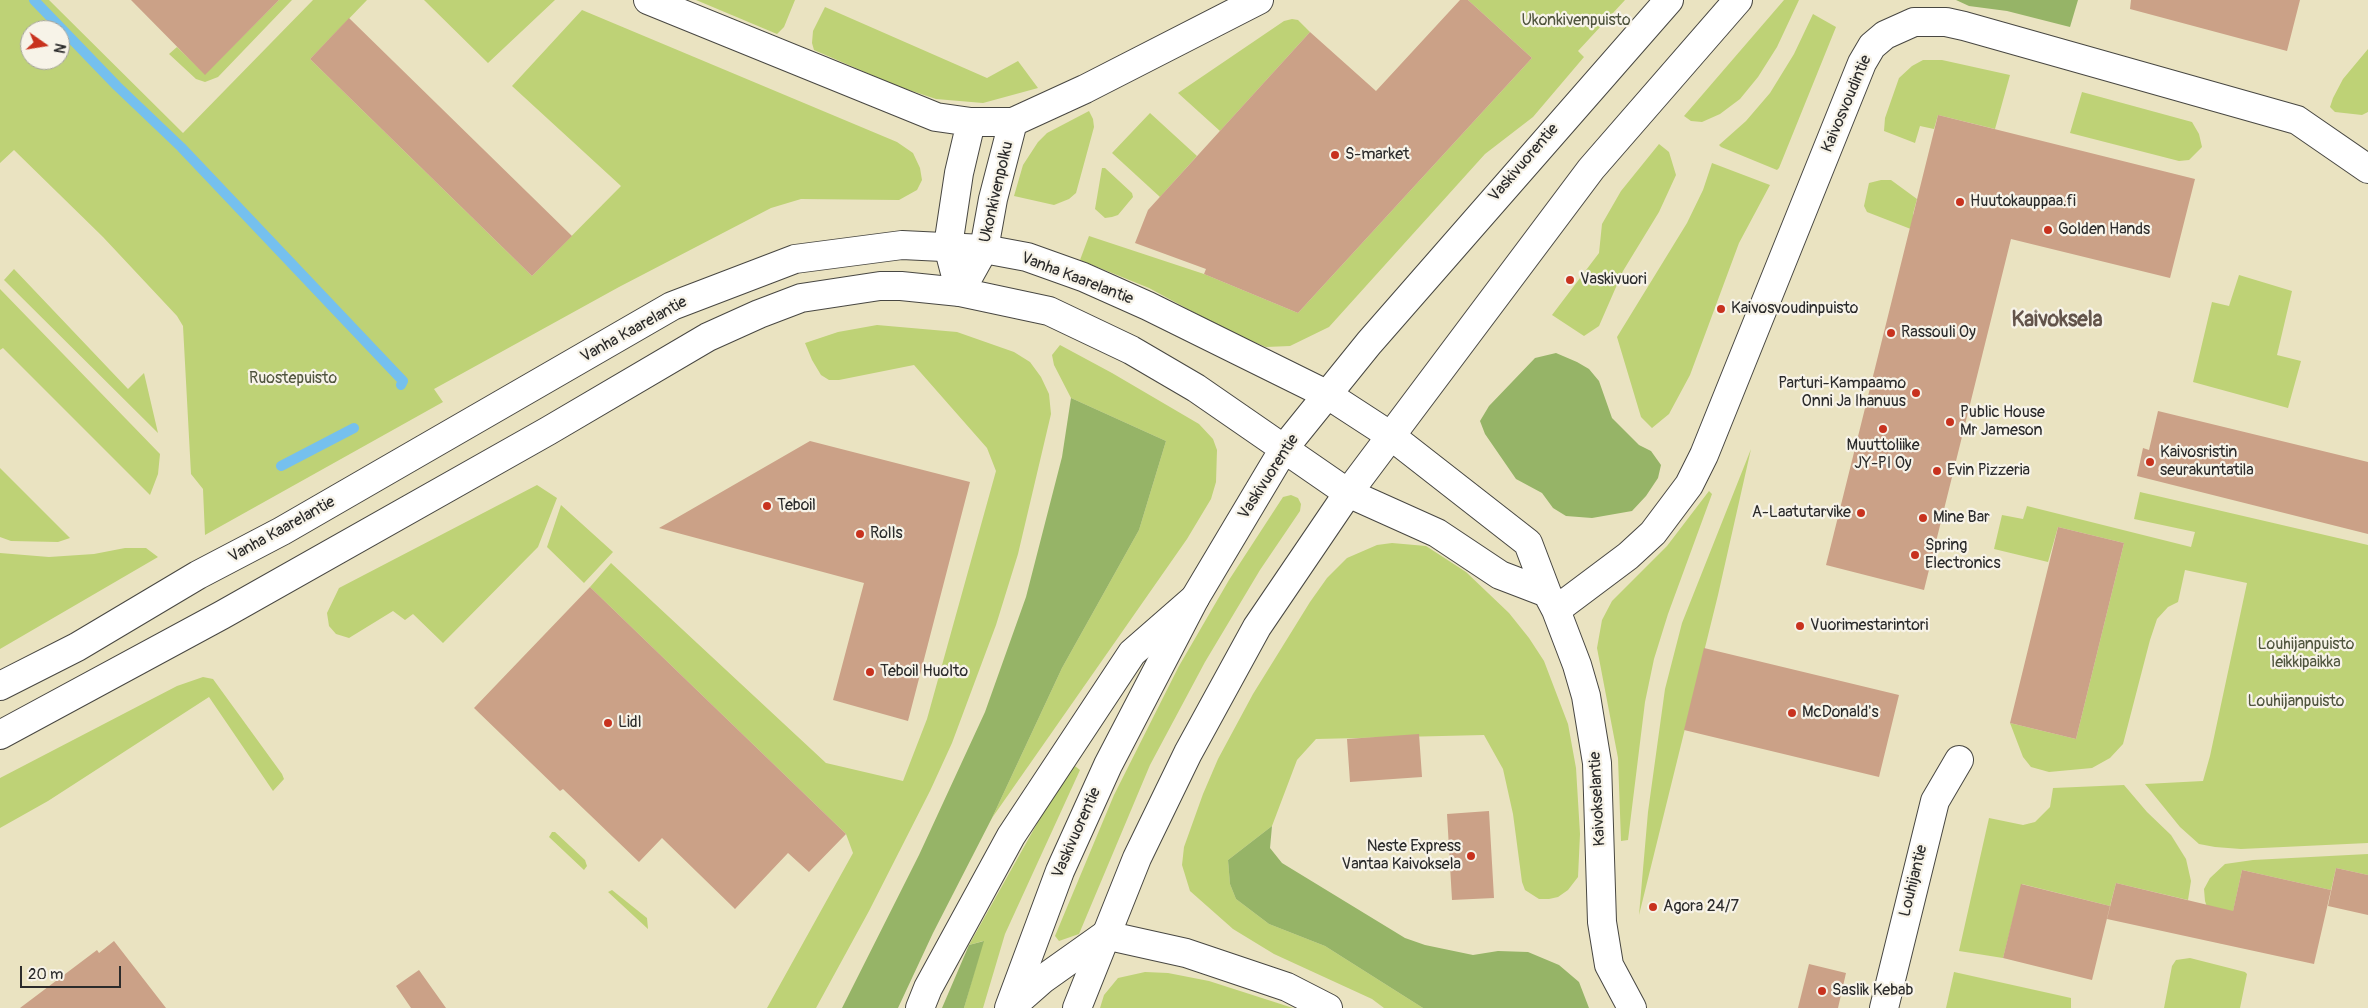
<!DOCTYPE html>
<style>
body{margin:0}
#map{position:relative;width:2368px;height:1008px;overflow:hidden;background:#eae3c1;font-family:Pangolin,sans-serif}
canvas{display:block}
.north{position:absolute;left:20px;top:20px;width:50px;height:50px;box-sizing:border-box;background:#f7f3e8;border:1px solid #a5a39c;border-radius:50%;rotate:103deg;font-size:14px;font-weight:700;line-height:20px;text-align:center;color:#2b2b2b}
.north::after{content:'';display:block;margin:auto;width:18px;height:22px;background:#c8321e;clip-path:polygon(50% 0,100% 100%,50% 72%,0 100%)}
.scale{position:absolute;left:20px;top:966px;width:101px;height:22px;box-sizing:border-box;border:2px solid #2b2b2b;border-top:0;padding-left:6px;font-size:15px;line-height:18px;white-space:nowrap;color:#2b2b2b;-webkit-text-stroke:4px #f7f3e8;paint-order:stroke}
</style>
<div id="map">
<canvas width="2368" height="1008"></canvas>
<div class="north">N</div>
<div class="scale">20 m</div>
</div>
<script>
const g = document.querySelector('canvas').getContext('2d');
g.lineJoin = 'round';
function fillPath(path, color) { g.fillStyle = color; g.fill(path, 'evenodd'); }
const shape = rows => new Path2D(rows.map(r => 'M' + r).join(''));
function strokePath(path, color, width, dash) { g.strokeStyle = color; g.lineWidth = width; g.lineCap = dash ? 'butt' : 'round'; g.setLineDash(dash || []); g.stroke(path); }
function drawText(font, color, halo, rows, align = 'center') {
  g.font = font + ' Pangolin,sans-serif'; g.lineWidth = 4.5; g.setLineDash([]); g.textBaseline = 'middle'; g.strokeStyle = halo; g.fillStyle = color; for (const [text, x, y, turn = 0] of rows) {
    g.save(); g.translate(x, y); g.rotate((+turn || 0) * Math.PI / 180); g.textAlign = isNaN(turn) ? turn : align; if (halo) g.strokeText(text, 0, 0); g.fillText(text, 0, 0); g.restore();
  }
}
const green = shape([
 [0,0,49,0,183,133,313,0,367,0,310,59,532,276,621,186,512,86,582,10,897,142,913,153,920,168,922,180,917,190,899,200,801,199,771,208,619,287,434,389,443,402,205,535,203,489,191,474,183,326,177,316,103,237,14,150,0,163],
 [30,30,60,30,60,60,30,60],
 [279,0,292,0,218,77,205,82,196,79,169,54,177,47,205,74],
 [424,0,555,0,488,63],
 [696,0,795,0,784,27,777,34],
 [1468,0,1625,0,1578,51,1584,57,1533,117,1485,154,1329,327,1290,346,1266,347,1234,334,1149,288,1080,260,1089,236,1204,274,1298,313,1532,58],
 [1784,0,1799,0,1777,47,1758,77,1740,99,1720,114,1702,122,1691,121,1684,116],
 [825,7,987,78,1018,61,1038,88,983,103,936,99,897,86,814,50,812,43,813,31],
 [1813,14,1836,27,1779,168,1777,170,1721,147,1719,145,1746,121,1770,93,1794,54],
 [1292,19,1298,20,1310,32,1220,131,1178,93,1284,21],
 [2368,49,2368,112,2362,115,2335,112,2330,107,2333,98,2343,79],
 [1923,60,1942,60,2010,75,1995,129,1938,115,1934,129,1920,126,1915,143,1884,131,1885,118,1899,78,1912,66],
 [2082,92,2192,122,2199,134,2202,147,2189,160,2179,161,2070,133],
 [1089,111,1093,119,1094,127,1076,193,1069,199,1054,205,1014,196,1023,165,1038,142,1047,133],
 [1150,113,1197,156,1160,197,1112,153],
 [1659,144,1669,152,1676,175,1659,212,1623,271,1599,326,1584,336,1552,315,1599,253,1602,224,1621,191],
 [1712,163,1770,185,1739,243,1690,375,1669,414,1652,428,1641,417,1617,337,1687,223,1703,190],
 [1102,168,1105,168,1132,193,1133,197,1118,215,1112,217,1105,218,1095,209],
 [1881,180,1891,180,1917,199,1913,214,1921,233,1867,212,1864,206,1869,183],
 [14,269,128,389,144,373,158,433,4,280],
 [2239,275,2292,291,2277,355,2301,361,2288,408,2193,382,2212,302,2229,306],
 [0,289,160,454,158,474,150,495,3,348,0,350],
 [877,325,957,332,1014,352,1030,362,1041,377,1049,394,1051,414,1018,554,996,625,952,743,930,791,869,911,816,1008,767,1008,853,853,846,834,590,587,611,563,826,763,903,781,927,719,996,471,987,448,914,365,839,380,829,380,821,375,812,360,805,343,838,332],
 [1060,345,1112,373,1199,424,1213,439,1217,450,1216,482,1211,499,1187,539,992,818,1062,668,1139,530,1166,441,1071,398,1054,365,1052,355],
 [1751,449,1718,595,1639,915,1648,812,1665,689,1682,623],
 [0,468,70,538,58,542,11,541,0,537],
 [537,485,557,498,538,547,443,643,413,614,405,620,393,611,349,638,336,634,329,626,327,613,339,588],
 [1709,491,1712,494,1668,614,1654,659,1645,702,1628,840,1621,841,1618,758,1597,648,1602,620,1612,601,1667,546],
 [2140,492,2368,545,2368,843,2241,849,2215,847,2199,844,2180,827,2145,784,2203,781,2210,756,2247,583,2185,570,2178,602,2168,607,2157,619,2150,640,2123,744,2110,758,2092,768,2049,772,2031,767,2023,757,2010,723,2076,739,2124,543,2058,527,2048,562,1994,549,2002,515,2023,519,2027,506,2191,547,2195,532,2134,519],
 [1291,495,1298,498,1301,504,1300,511,1260,570,1205,662,1150,765,1079,934,1059,941,1055,936,1114,795,1179,666,1229,580,1283,497],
 [561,505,613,552,584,583,547,547],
 [1392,543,1426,546,1466,572,1509,613,1529,638,1544,661,1568,724,1576,768,1580,834,1578,877,1568,890,1558,897,1549,899,1539,899,1525,890,1522,882,1513,814,1503,769,1484,735,1316,739,1297,760,1272,826,1228,860,1230,884,1236,899,1269,924,1325,946,1423,1008,1384,1008,1372,999,1274,954,1233,929,1190,891,1182,865,1184,847,1203,794,1218,759,1253,694,1310,602,1327,578,1347,558,1377,545],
 [125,548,146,548,158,557,0,649,0,553,49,557,94,554],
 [203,677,213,679,282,774,284,779,273,791,209,697,48,801,0,828,0,778,177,686],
 [1071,763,1080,770,1005,934,983,1008,964,1008,983,941,969,945],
 [2124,785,2147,812,2171,835,2186,859,2191,881,2188,900,2116,883,2110,906,2022,884,2003,958,1959,951,1989,818,2023,825,2035,822,2050,807,2053,788],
 [552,832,555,832,585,860,587,866,584,870,549,837],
 [2368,854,2368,875,2336,868,2331,890,2242,870,2226,944,2219,943,2205,901,2204,889,2210,878,2225,864,2253,860],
 [612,890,647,918,648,929,608,892],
 [2190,958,2245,972,2247,974,2240,1008,2164,1008,2172,966,2176,960],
 [1145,972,1168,973,1209,981,1293,1008,1100,1008,1104,995,1118,978],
 [1954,972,2071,998,2071,1008,1946,1008]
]);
const forest = shape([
 [1956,0,2078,0,2070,27,2007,11,1969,6],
 [1556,353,1577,362,1589,369,1599,381,1612,418,1639,445,1651,451,1661,465,1658,478,1646,496,1632,511,1592,518,1566,516,1553,508,1542,493,1516,479,1485,434,1480,421,1489,406,1535,358],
 [1071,398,1166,441,1139,530,1062,668,992,818,933,933,898,1008,842,1008,919,855,985,712,1026,597,1062,457],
 [1272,826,1270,848,1282,863,1405,938,1425,945,1473,955,1498,951,1528,952,1559,965,1579,982,1589,1008,1423,1008,1325,946,1269,924,1236,899,1230,884,1228,860],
 [984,941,964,1008,942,1008,969,945]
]);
const stream = shape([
 [34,0,117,86,181,147,403,381,401,385],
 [281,466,354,428]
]);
const building = shape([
 [131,0,279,0,205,75],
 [1460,0,1468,0,1532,58,1298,313,1204,274,1206,269,1135,243,1148,210,1310,32,1376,91],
 [2131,0,2300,0,2287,51,2130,9],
 [349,18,572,236,532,276,310,59],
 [1938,115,2195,179,2170,278,2011,239,1924,590,1826,565],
 [2158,411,2368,462,2368,534,2137,476,2143,448,2149,450],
 [810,441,970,482,908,721,833,700,864,583,659,528],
 [2058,527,2124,543,2076,739,2010,723],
 [590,587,846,834,809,872,788,853,735,909,662,838,639,862,563,789,560,791,474,708],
 [1704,648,1899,695,1879,777,1684,730],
 [1419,734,1422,777,1350,782,1347,739],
 [1489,811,1494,898,1452,900,1447,814],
 [2336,868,2368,875,2368,915,2328,906],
 [2242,870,2331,890,2314,964,2107,919,2116,883,2233,911],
 [2021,884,2110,906,2092,980,2003,958],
 [114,941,166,1008,20,1008,97,950,99,953],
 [1809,964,1846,973,1838,1008,1798,1008],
 [419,970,446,1008,411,1008,396,986]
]);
const minor = shape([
 [648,0,936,117,971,122,1013,122,1085,89,1259,0],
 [960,292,984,249,993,199,1013,122],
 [960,292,948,246,959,173,971,122],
 [1391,436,1528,543,1547,593,1556,610,1577,665,1586,696,1597,763,1602,922,1609,965,1632,1008],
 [1348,493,1437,533,1500,575,1547,593],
 [1556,610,1628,556,1653,533,1689,485,1704,455,1862,63,1872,46,1885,35,1914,22,1946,22,1964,26,2297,120,2368,169],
 [1884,1008,1935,801,1959,760]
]);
const secondary = shape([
 [0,686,77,647,198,575,282,531,672,306,795,259,902,245,984,249,1027,257,1083,277,1148,306,1328,395,1391,436],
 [0,735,222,615,548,431,708,337,759,314,801,298,880,286,901,286,960,292,1049,311,1131,350,1196,388,1348,493],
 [1009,1008,1060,871,1108,765,1195,598,1285,447,1369,343,1669,0],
 [1077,1008,1137,858,1188,753,1257,627,1348,493,1591,169,1738,0]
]);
const trunk = shape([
 [920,1008,928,988,1011,836,1132,653,1195,598],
 [1010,1008,1043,979,1105,935,1186,953,1287,987,1328,1008]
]);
const markers = [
 [1335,155,5,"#c8321e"],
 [1960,202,5,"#c8321e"],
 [2048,230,5,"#c8321e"],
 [1570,280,5,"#c8321e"],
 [1721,309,5,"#c8321e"],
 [1891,333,5,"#c8321e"],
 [1916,393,5,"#c8321e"],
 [1950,422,5,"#c8321e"],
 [1883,429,5,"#c8321e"],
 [2150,462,5,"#c8321e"],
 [1937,471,5,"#c8321e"],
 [767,506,5,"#c8321e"],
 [1861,513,5,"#c8321e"],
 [1923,518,5,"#c8321e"],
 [860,534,5,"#c8321e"],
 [1915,555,5,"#c8321e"],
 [1800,626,5,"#c8321e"],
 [870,672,5,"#c8321e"],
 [1792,713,5,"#c8321e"],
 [608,723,5,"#c8321e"],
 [1471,856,5,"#c8321e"],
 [1653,907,5,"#c8321e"],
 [1822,991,5,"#c8321e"]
];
const parkNames = [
 ["Ukonkivenpuisto",1576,21],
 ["Ruostepuisto",293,379],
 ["Louhijanpuisto",2306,645],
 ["leikkipaikka",2306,663],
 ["Louhijanpuisto",2296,702]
];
const streetNames = [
 ["Kaivosvoudintie",1847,104,-67],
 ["Vaskivuorentie",1524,163,-49],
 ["Ukonkivenpolku",997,192,-77],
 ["Vanha Kaarelantie",1077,279,21],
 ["Vanha Kaarelantie",634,330,-29],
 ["Vaskivuorentie",1269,477,-57],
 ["Vanha Kaarelantie",282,530,-29],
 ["Kaivokselantie",1598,799,-93],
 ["Vaskivuorentie",1077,833,-66],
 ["Louhijantie",1914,881,-76]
];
const poiNames = [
 ["S-market",1345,155],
 ["Huutokauppaa.fi",1970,202],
 ["Golden Hands",2058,230],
 ["Vaskivuori",1580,280],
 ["Kaivosvoudinpuisto",1731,309],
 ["Rassouli Oy",1901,333],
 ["Parturi-Kampaamo",1906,384,"right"],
 ["Onni Ja Ihanuus",1906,402,"right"],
 ["Public House",1960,413],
 ["Mr Jameson",1960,431],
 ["Muuttoliike",1883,446,"center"],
 ["JY-PI Oy",1883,464,"center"],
 ["Kaivosristin",2160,453],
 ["seurakuntatila",2160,471],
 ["Evin Pizzeria",1947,471],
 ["Teboil",777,506],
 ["A-Laatutarvike",1851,513,"right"],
 ["Mine Bar",1933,518],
 ["Rolls",870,534],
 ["Spring",1925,546],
 ["Electronics",1925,564],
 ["Vuorimestarintori",1810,626],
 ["Teboil Huolto",880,672],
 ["McDonald's",1802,713],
 ["Lidl",618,723],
 ["Neste Express",1461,847,"right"],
 ["Vantaa Kaivoksela",1461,865,"right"],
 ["Agora 24/7",1663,907],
 ["Saslik Kebab",1832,991]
];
const districtNames = [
 ["Kaivoksela",2057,321]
];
fillPath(green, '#bed276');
fillPath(forest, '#96b467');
strokePath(stream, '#75c0ee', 10);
fillPath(building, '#cba187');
strokePath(minor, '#484742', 30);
strokePath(secondary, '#484742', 30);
strokePath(trunk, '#484742', 30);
strokePath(minor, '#fff', 28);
strokePath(secondary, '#fff', 28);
strokePath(trunk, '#fff', 28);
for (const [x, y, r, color] of markers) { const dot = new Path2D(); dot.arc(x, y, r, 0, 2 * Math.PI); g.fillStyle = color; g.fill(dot); strokePath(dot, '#f7f3e8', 2); }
drawText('16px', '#50553e', '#f7f3e8', parkNames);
drawText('16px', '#2b2b2b', '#f7f3e8', streetNames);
drawText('16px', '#2b2b2b', '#f7f3e8', poiNames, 'left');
drawText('bold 21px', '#63544b', '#f7f3e8', districtNames);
</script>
